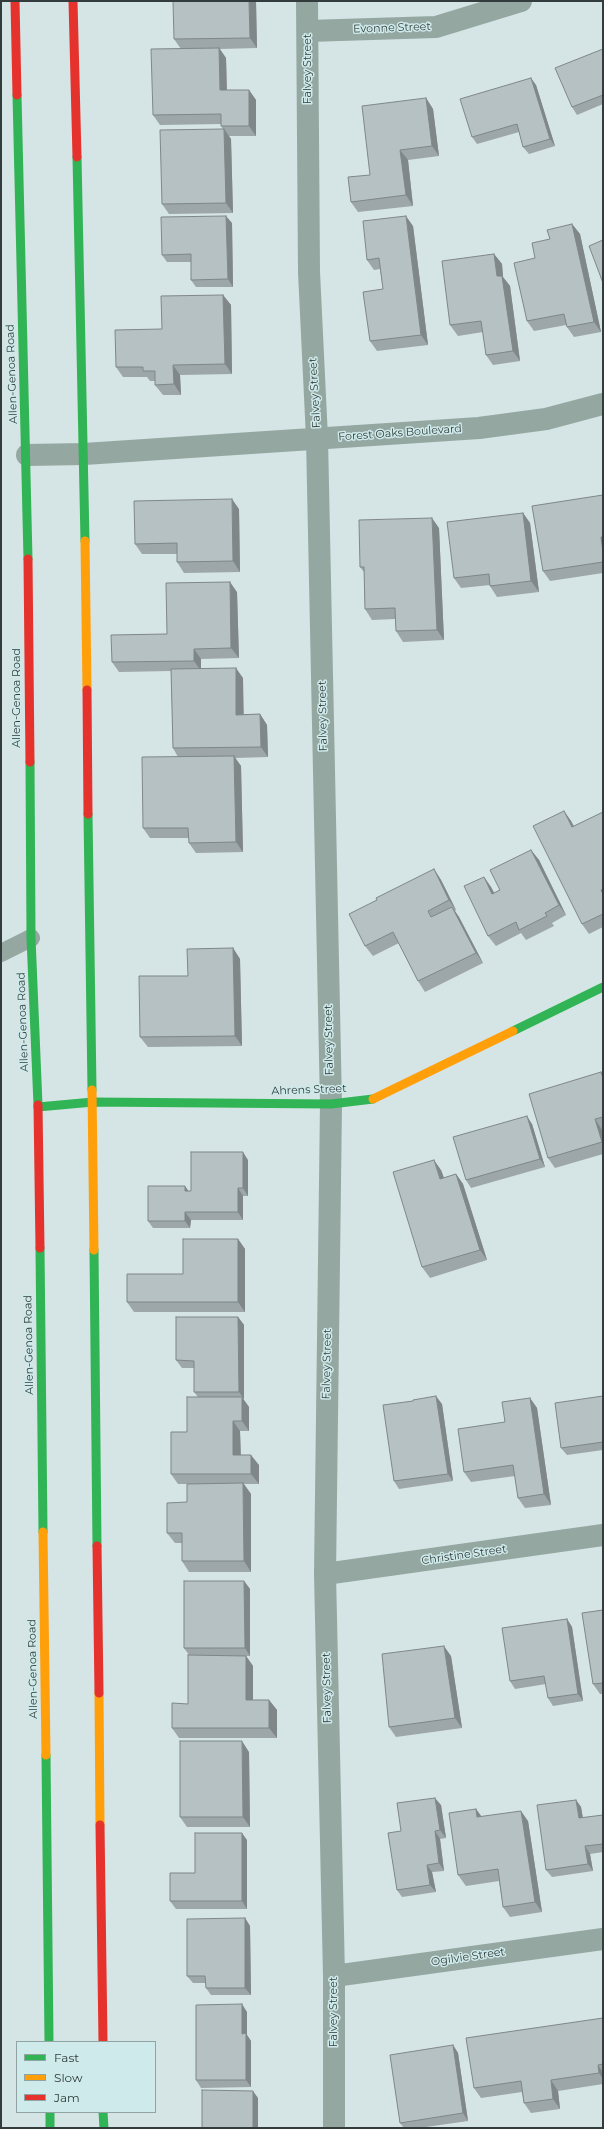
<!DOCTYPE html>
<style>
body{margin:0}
#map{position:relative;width:604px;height:2129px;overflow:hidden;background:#d5e4e4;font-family:Montserrat,sans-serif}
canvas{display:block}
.frame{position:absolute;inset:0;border:2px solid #323c3c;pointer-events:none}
.legend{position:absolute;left:16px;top:2041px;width:140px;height:72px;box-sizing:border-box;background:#cfeaea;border:1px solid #90a4a4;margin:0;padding:5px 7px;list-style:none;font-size:12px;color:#323c3c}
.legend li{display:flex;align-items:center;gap:8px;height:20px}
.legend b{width:20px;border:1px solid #90a4a4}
</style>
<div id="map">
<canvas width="604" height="2129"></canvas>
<div class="frame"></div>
<ul class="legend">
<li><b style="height:5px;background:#30b455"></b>Fast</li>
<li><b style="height:5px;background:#ff9f0a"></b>Slow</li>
<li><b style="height:5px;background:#e5322d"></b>Jam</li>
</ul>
</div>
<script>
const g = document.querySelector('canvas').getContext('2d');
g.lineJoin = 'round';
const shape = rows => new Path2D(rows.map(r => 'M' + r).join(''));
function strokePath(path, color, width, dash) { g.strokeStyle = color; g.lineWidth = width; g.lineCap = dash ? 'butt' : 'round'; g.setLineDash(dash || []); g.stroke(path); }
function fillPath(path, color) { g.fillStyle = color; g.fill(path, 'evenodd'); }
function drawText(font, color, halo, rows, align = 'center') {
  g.font = font + ' Montserrat,sans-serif'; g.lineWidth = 3; g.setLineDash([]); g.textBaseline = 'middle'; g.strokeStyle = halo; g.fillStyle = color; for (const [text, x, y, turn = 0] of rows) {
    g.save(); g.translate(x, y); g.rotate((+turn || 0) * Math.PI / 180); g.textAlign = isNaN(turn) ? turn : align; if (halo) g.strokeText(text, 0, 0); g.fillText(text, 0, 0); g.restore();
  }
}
const lane = shape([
 [1,953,31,938]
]);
const street = shape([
 [307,1,309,272,317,438,331,1104,325,1574,334,1976,334,2128],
 [308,31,436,27,521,1],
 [27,455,84,454,479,428,546,419,603,404],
 [325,1574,603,1535],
 [334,1976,603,1939]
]);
const fast = shape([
 [17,95,28,559],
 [77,157,85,541],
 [30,762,31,938,38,1105],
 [88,814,92,1090],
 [513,1031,603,987],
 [38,1107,93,1102,331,1104,373,1099],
 [40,1248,43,1532],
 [94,1250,97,1546],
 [46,1755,49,2042],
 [50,2112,50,2128],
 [103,2112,104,2128]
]);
const slow = shape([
 [85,541,87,690],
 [92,1090,94,1250],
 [373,1099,513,1031],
 [43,1532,46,1755],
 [99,1693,100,1825]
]);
const jam = shape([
 [15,1,17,95],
 [73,1,77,157],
 [28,559,30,762],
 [87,690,88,814],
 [38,1105,40,1248],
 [97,1546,99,1693],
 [100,1825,103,2042]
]);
const wall = shape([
 [256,1,257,48,220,49,226,58,227,90,249,90,256,100,256,136,229,136,231,139,233,213,169,214,162,204,223,129,221,126,221,124,160,125,153,115,181,49,174,39],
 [603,49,603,104,577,115,572,107],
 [536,85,555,146,529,154,523,147,519,132,477,144,472,137],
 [426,98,433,109,439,156,408,160,413,206,358,212,351,202],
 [232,223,233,287,196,287,191,280,191,262,167,262,162,255],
 [572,224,580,234,601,332,574,337,567,327,566,325,534,331,527,321,535,258,550,239],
 [413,226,428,345,377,351,370,341,383,289,380,269,374,270,367,260],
 [494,254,502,264,503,277,510,286,520,361,493,365,486,355,483,332,458,336,450,325],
 [223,295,231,305,232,374,180,375,181,395,163,395,155,385,155,381,150,381,147,377,123,377,116,367,162,329],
 [603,495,603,573,550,581,543,571],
 [239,509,240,572,184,573,177,562,177,554,142,554,135,544],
 [523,513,530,523,539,592,497,597,490,586,490,585,461,588,454,578],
 [439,528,444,640,403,642,396,631,395,619,372,620,365,609,364,572,360,567],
 [237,592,239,658,201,659,201,669,243,678,243,714,260,714,267,725,268,757,235,758,241,766,243,852,196,853,189,843,189,838,150,838,143,828,178,757,173,748,171,671,119,672,112,662,167,634],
 [564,811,571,821,574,826,603,812,603,927,589,934,582,924],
 [531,850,539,860,566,915,552,923,554,926,526,940,521,933,496,946,488,936,484,877,491,887,494,893,500,890],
 [434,869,441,880,456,910,455,911,459,917,483,963,425,992,418,981,399,943,373,956,365,946,377,900],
 [233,948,240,959,242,1046,148,1047,140,1037,188,976],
 [601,1072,603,1075,603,1129,602,1130,603,1132,603,1154,555,1168,548,1158],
 [532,1124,545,1167,471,1188,466,1180],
 [248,1160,248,1196,243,1196,243,1220,191,1220,190,1228,153,1228,148,1221,188,1191,191,1191],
 [441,1170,444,1178,456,1174,463,1184,487,1260,430,1278,422,1267],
 [238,1239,245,1249,245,1312,134,1312,127,1302,183,1274],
 [238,1317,244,1325,244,1399,243,1399,249,1407,249,1431,240,1431,241,1455,259,1465,259,1484,244,1484,251,1494,251,1572,189,1572,182,1561,182,1543,175,1543,167,1533,187,1502,187,1484,178,1484,171,1474,187,1432,198,1397,194,1392,194,1368,182,1368,176,1360],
 [603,1396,603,1450,567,1455,561,1448],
 [530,1398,537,1408,551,1505,525,1508,518,1498,515,1476,471,1482,464,1472,505,1422],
 [413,1401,442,1404,453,1481,399,1489,394,1481],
 [244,1581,250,1589,250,1656,246,1656,253,1666,253,1700,269,1700,277,1710,277,1738,179,1738,172,1728,188,1704,189,1655,184,1648],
 [603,1610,603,1694,600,1694,593,1684],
 [567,1619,572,1627,583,1701,553,1706,548,1698,546,1684,515,1689,510,1681],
 [451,1656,462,1728,396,1737,389,1727],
 [249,1752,250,1827,187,1827,180,1817],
 [576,1800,581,1807,583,1818,603,1815,603,1852,590,1854,593,1871,552,1877,546,1870],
 [441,1805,446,1838,440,1839,444,1871,432,1872,436,1892,402,1897,397,1890,401,1831],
 [476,1809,482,1817,528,1821,542,1912,510,1917,503,1907,499,1881,466,1886,458,1875],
 [247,1840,247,1909,176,1909,170,1901,195,1873],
 [245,1918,250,1926,251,1995,211,1995,206,1988,206,1983,193,1983,187,1976],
 [247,2012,247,2035,251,2041,251,2087,201,2088,196,2080],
 [603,2018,603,2084,558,2091,560,2109,531,2113,524,2103,522,2092,481,2098,474,2088],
 [453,2045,458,2053,468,2121,419,2128,404,2128,400,2123]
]);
const shadedWall = shape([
 [249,1,256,1,257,48,250,38],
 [219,48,226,58,227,100,220,90],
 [531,78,536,85,555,146,550,139],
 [249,90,256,100,256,136,249,126],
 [426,98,433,109,439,156,432,146],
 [224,129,231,139,233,213,226,203],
 [400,150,408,160,413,206,406,195],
 [226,216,232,223,233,287,228,279],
 [406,216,413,226,428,345,421,335],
 [572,224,580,234,601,332,594,322],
 [494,254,502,264,503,277,510,286,520,361,513,351,497,276],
 [223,295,231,305,232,374,225,364],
 [173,365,180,375,181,395,174,384],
 [232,499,239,509,240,572,233,561],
 [523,513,530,523,539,592,531,581],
 [432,518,439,528,444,640,437,630],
 [601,537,603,541,603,552],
 [230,582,237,592,239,658,231,648],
 [194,649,201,659,201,671,194,661],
 [236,668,243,678,244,725,236,715],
 [260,714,267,725,268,757,261,747],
 [234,756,241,766,243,852,236,842],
 [564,811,571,821,579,838,572,827],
 [531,850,539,860,566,915,559,905],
 [434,869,441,880,456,910,449,900],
 [484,877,491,887,500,904,492,894],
 [452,907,459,917,483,963,476,953],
 [233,948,240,959,242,1046,235,1036],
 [527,1116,532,1124,545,1167,540,1159],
 [595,1119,602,1130,603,1132,603,1144,602,1142],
 [243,1152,248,1160,248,1196,243,1188],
 [434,1160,441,1170,448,1189,440,1179],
 [456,1174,463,1184,487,1260,480,1250],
 [185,1186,190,1193,185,1191],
 [238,1188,243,1196,243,1220,238,1212],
 [185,1212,191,1220,190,1228,185,1221],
 [238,1239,245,1249,245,1312,238,1302],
 [238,1317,244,1325,244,1399,239,1392],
 [436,1396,442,1404,453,1481,448,1474],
 [242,1397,249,1407,249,1431,242,1421],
 [530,1398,537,1408,551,1505,544,1494],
 [233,1421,240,1431,241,1465,233,1455],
 [251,1455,259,1465,259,1484,251,1474],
 [243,1483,251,1494,251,1572,244,1561],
 [244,1581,250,1589,250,1656,245,1648],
 [567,1619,572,1627,583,1701,578,1694],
 [444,1646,451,1656,462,1728,455,1718],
 [246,1656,253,1666,253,1710,246,1700],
 [269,1700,277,1710,277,1738,269,1728],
 [242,1741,249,1752,250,1827,243,1817],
 [435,1798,441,1805,446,1838,440,1830],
 [576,1800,581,1807,584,1826,579,1818],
 [476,1809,483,1819,477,1817],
 [521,1811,528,1821,542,1912,535,1902],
 [435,1831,440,1839,444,1871,439,1863],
 [242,1833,247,1840,247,1909,242,1901],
 [585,1846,590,1854,593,1871,588,1864],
 [427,1865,432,1872,436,1892,430,1885],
 [245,1918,250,1926,251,1995,245,1988],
 [242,2004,247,2012,247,2035,251,2041,251,2087,246,2080,242,2034],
 [453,2045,458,2053,468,2121,463,2113],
 [598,2065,603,2073,603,2079,599,2073],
 [551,2080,558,2091,560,2109,553,2099],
 [253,2091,258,2098,258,2128,253,2128]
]);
const building = shape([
 [173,1,249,1,250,38,174,39,173,1],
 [219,48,220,90,249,90,249,126,221,126,221,114,153,115,151,49,219,48],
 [603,49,603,95,572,107,555,68,603,49],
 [531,78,550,139,523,147,517,124,472,137,460,99,531,78],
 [426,98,432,146,400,150,406,195,351,202,348,177,370,175,362,106,426,98],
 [224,129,226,203,162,204,160,130,224,129],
 [226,216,228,279,191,280,191,254,162,255,161,217,226,216],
 [406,216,421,335,370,341,363,292,383,289,379,258,367,260,363,221,406,216],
 [572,224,594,322,567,327,564,314,527,321,514,263,535,258,532,243,550,239,547,230,572,224],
 [603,240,603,283,589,246,603,240],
 [494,254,497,276,502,276,513,351,486,355,481,321,450,325,442,261,494,254],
 [223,295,225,364,173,365,174,384,155,385,155,371,143,371,143,367,116,367,115,330,162,329,161,296,223,295],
 [603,495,603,537,601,537,603,552,603,562,543,571,532,506,603,495],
 [232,499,233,561,177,562,177,543,135,544,134,501,232,499],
 [523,513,531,581,490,586,489,574,454,578,447,522,523,513],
 [432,518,437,630,396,631,395,608,365,609,364,567,360,567,359,520,432,518],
 [230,582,231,648,194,649,194,661,112,662,111,635,167,634,166,583,230,582],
 [236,668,236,715,260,714,261,747,173,748,171,669,236,668],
 [234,756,236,842,189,843,188,828,143,828,142,757,234,756],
 [564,811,572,827,603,812,603,889,601,890,603,894,603,914,582,924,533,826,564,811],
 [531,850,559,905,545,913,547,916,519,930,516,922,488,936,464,886,484,877,492,894,500,890,490,870,531,850],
 [434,869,449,900,428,911,431,917,452,907,476,953,418,981,393,932,365,946,349,914,377,900,376,898,434,869],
 [233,948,235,1036,140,1037,139,976,188,976,187,949,233,948],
 [601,1072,603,1078,603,1117,595,1119,602,1142,548,1158,529,1094,601,1072],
 [527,1116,540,1159,466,1180,453,1137,527,1116],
 [191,1152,243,1152,243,1188,238,1188,238,1212,185,1212,185,1221,148,1221,148,1186,185,1186,185,1191,191,1191,191,1152],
 [434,1160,440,1179,456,1174,480,1250,422,1267,393,1172,434,1160],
 [183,1239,238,1239,238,1302,127,1302,127,1274,183,1274,183,1239],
 [176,1317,238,1317,239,1392,194,1392,194,1361,176,1360,176,1317],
 [436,1396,448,1474,394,1481,383,1405,413,1401,413,1400,436,1396],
 [603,1396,603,1442,561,1448,555,1403,603,1396],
 [187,1397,242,1397,242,1421,233,1421,233,1455,251,1455,251,1474,171,1474,171,1432,187,1432,187,1397],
 [530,1398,544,1494,518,1498,513,1465,464,1472,458,1429,505,1422,502,1402,530,1398],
 [243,1483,244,1561,182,1561,182,1533,167,1533,167,1503,187,1502,187,1484,243,1483],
 [184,1581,244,1581,245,1648,184,1648,184,1581],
 [603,1610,603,1683,593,1684,582,1613,603,1610],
 [567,1619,578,1694,548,1698,544,1676,510,1681,502,1628,567,1619],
 [444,1646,455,1718,389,1727,382,1654,444,1646],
 [188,1655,246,1656,246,1700,269,1700,269,1728,172,1728,172,1703,188,1704,188,1655],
 [180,1741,242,1741,243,1817,180,1817,180,1741],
 [435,1798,440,1830,435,1831,439,1863,427,1865,430,1885,397,1890,388,1833,401,1831,397,1803,435,1798],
 [576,1800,579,1818,603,1815,603,1844,585,1846,588,1864,546,1870,537,1805,576,1800],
 [476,1809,477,1817,521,1811,535,1902,503,1907,498,1869,458,1875,449,1813,476,1809],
 [195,1833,242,1833,242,1901,170,1901,170,1873,195,1873,195,1833],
 [245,1918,245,1988,206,1988,205,1976,187,1976,187,1919,245,1918],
 [242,2004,242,2034,246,2033,246,2080,196,2080,196,2005,242,2004],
 [603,2018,603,2064,598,2065,599,2073,551,2080,553,2099,524,2103,521,2081,474,2088,466,2038,603,2018],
 [453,2045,463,2113,400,2123,390,2055,453,2045],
 [202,2090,253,2091,253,2128,202,2128,202,2090]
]);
const streetNames = [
 ["Evonne Street",392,28,-2],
 ["Falvey Street",308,69,-90],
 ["Allen-Genoa Road",12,374,-92],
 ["Falvey Street",315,393,-93],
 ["Forest Oaks Boulevard",400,433,-4],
 ["Allen-Genoa Road",17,698,-90],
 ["Falvey Street",323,716,-91],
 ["Allen-Genoa Road",23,1022,-92],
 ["Falvey Street",329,1040,-91],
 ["Ahrens Street",309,1090,-2],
 ["Allen-Genoa Road",29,1345,-91],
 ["Falvey Street",327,1364,-89],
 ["Christine Street",464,1555,-8],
 ["Allen-Genoa Road",33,1669,-91],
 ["Falvey Street",327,1688,-91],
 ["Ogilvie Street",468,1957,-8],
 ["Falvey Street",334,2012,-90]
];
strokePath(lane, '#94a7a1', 18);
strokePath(street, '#94a7a1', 22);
strokePath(fast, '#30b455', 9);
strokePath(slow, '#ff9f0a', 9);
strokePath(jam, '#e5322d', 9);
fillPath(wall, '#9da6a8');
fillPath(shadedWall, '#7f8788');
fillPath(building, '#b6c1c3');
strokePath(building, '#7f8788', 1);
drawText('11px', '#323c3c', '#cfeaea', streetNames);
</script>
